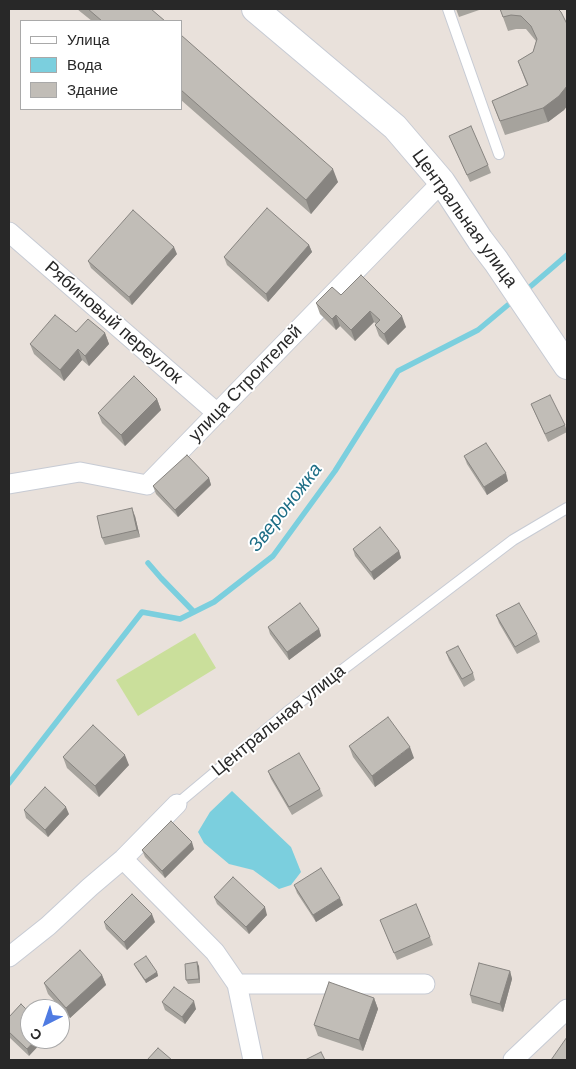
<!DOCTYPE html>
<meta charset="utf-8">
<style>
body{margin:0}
#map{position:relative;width:576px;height:1069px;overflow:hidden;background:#e9e1db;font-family:"DM Sans",sans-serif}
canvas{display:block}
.frame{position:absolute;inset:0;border:10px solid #282828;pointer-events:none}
.legend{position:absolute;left:20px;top:20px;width:162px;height:90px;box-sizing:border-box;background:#fff;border:1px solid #a9a9a9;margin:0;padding:6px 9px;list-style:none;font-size:15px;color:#282828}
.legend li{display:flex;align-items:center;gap:10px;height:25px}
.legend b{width:25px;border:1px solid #a9a9a9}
.north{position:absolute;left:20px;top:999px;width:50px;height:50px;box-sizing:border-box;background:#fff;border:1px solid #a9a9a9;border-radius:50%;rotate:221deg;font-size:14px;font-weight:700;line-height:20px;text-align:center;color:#282828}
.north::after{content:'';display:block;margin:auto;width:18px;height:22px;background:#4f7be2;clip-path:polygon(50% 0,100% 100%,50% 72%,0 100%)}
</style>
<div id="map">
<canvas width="576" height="1069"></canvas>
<div class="frame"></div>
<ul class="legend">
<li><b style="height:6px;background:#fff"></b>Улица</li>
<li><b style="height:14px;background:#7bcfde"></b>Вода</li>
<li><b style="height:14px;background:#c1bdb7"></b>Здание</li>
</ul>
<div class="north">С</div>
</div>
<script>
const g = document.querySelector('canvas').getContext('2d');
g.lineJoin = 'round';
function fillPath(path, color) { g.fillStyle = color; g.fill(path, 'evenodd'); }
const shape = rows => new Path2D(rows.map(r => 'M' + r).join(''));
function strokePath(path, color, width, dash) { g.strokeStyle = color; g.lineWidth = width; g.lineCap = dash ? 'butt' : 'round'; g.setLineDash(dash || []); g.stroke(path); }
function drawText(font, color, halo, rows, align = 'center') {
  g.font = font + ' "DM Sans",sans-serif'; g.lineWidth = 4; g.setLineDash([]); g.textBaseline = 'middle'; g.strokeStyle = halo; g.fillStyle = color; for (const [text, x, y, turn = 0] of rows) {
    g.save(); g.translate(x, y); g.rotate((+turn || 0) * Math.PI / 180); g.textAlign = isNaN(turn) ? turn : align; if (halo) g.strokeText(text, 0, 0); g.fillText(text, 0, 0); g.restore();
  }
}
const pitch = shape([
 [195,633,216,668,138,716,116,680]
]);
const water = shape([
 [232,791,291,847,301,872,291,885,279,889,253,870,229,864,204,843,198,832,210,812]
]);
const stream = shape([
 [524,292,567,255],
 [148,563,161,578,194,612],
 [9,783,142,612,180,619,214,602,273,556,335,471,398,371,478,330,515,299]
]);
const lane = shape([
 [448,9,499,154],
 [177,804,287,712,513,540,567,508]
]);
const street = shape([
 [9,232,217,413],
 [9,484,80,472,147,485,442,182],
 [123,859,215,952,237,984,253,1060],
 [9,957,48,926,90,887,123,859,177,804],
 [237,984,425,984],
 [513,1060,567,1009]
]);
const secondary = shape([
 [255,9,395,127,442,182,480,240,496,261,567,366]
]);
const wall = shape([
 [77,9,151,9,165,21,92,21],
 [456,9,482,9,459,17],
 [500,9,567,24,567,106,564,110,548,122,505,135,492,101,527,85,518,61,533,52,536,41,526,29,516,29,508,31],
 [181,35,338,182,311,214,181,100],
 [449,136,488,165,491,173,470,182],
 [309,245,312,252,268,302,227,265,224,257],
 [177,254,132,305,91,268,88,261],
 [341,295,406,327,388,345,379,336,375,325,376,324,374,322,355,341,340,326,336,330,320,314,316,303],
 [76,332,105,333,109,344,89,366,82,360,64,381,34,354,30,344],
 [157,399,161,410,125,446,102,423,98,413],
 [531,404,565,425,567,432,548,442],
 [464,456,508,481,487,495,467,464],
 [209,478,211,485,178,517,156,494,153,486],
 [135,516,140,537,105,545,102,538],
 [353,549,399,551,401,558,374,580,355,556],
 [496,615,537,634,540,642,517,654,499,623],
 [268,627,319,629,321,636,289,660,270,634],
 [446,652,473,673,475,680,464,687,449,660],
 [349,746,414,758,375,787,353,757],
 [63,757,129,765,99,797,67,768],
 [268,771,320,789,323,796,292,815,271,779],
 [24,810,69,814,48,837,26,818],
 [194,849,165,878,145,857,142,850],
 [294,885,343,905,316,922,297,893],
 [214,897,267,915,249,934,217,904],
 [380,920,430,937,433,945,397,960],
 [104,922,155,922,127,950,106,929],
 [134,964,157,972,158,976,146,983,136,968],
 [199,966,200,983,188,984,186,980],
 [510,971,512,979,503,1012,472,1003,470,995],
 [102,975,106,985,70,1018,48,994,44,983],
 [374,998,378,1009,363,1051,318,1036,314,1025],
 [162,1002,196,1009,185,1024,165,1010],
 [21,1004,29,1056,9,1037,9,1017]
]);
const shadedWall = shape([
 [567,86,567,106,564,110,548,122,543,108],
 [333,169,338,182,311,214,306,200],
 [309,245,312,252,268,302,266,294],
 [174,247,177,254,132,305,129,297],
 [370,311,374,322,355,341,351,330],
 [336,315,340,326,336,330,332,319],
 [402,316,406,327,388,345,384,334],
 [105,333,109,344,89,366,85,356],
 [78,349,82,360,64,381,60,370],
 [157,399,161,410,125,446,121,435],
 [506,473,508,481,487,495,484,487],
 [209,478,211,485,178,517,175,510],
 [132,508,135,516,140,537,137,530],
 [399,551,401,558,374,580,371,572],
 [319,629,321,636,289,660,287,652],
 [410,747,414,758,375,787,372,776],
 [125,755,129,765,99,797,95,786],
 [66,807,69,814,48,837,45,830],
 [192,842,194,849,165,878,162,871],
 [340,898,343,905,316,922,313,915],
 [265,907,267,915,249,934,246,927],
 [152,914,155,922,127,950,124,942],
 [197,962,199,966,200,983,199,979],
 [510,971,512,979,503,1012,500,1004],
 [157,972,158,976,146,983,145,980],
 [102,975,106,985,70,1018,66,1008],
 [374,998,378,1009,363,1051,359,1040],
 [194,1001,196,1009,185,1024,182,1017],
 [36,1039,45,1039,29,1056,27,1049]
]);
const building = shape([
 [88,9,151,9,165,21,102,21,88,9],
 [500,9,558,9,561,12,567,24,567,86,559,96,543,108,500,121,492,101,528,85,518,61,533,52,537,39,531,26,521,16,511,15,503,17,500,9],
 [181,35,333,169,306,200,181,90,181,35],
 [471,126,488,165,467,175,449,136,471,126],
 [267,208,309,245,266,294,224,257,267,208],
 [133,210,174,247,129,297,88,261,133,210],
 [361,275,402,316,384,334,375,325,380,320,370,311,351,330,336,315,332,319,316,303,332,287,341,295,361,275],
 [55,315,76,332,88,319,105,333,85,356,78,349,60,370,30,344,55,315],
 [134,376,157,399,121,435,98,413,134,376],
 [550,395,565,425,545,434,531,404,550,395],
 [486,443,506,473,484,487,464,456,486,443],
 [187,455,209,478,175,510,153,486,187,455],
 [132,508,137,530,102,538,97,516,132,508],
 [380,527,399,551,371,572,353,549,380,527],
 [300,603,319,629,287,652,268,627,300,603],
 [519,603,537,634,515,647,496,615,519,603],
 [458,646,473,673,462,679,446,652,458,646],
 [388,717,410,747,372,776,349,746,388,717],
 [93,725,125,755,95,786,63,757,93,725],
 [299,753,320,789,289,807,268,771,299,753],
 [45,787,66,807,45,830,24,810,45,787],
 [171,821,192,842,162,871,142,850,171,821],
 [321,868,340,898,313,915,294,885,321,868],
 [233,877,265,907,246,927,214,897,233,877],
 [132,894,152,914,124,942,104,922,132,894],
 [416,904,430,937,394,953,380,920,416,904],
 [80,950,102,975,66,1008,44,983,80,950],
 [146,956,157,972,145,980,134,964,146,956],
 [197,962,199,979,186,980,185,964,197,962],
 [479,963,510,971,500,1004,470,995,479,963],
 [329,982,374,998,359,1040,314,1025,329,982],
 [174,987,194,1001,182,1017,162,1002,174,987],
 [21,1004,30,1013,30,1039,36,1039,27,1049,9,1032,9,1017,21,1004],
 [567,1037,567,1060,551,1060,567,1037],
 [158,1048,172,1060,147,1060,158,1048],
 [321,1052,325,1060,305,1060,321,1052]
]);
const streetNames = [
 ["Центральная улица",464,219,54],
 ["Рябиновый переулок",113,323,41],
 ["улица Строителей",246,384,-46],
 ["Центральная улица",279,721,-39]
];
const waterNames = [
 ["Звероножка",286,508,-52]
];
fillPath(pitch, '#cadf9b');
fillPath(water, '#7bcfde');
strokePath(stream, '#7bcfde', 5.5);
strokePath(lane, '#c7cbd4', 12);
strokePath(street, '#c7cbd4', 21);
strokePath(secondary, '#c7cbd4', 28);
strokePath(lane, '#fff', 10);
strokePath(street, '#fff', 19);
strokePath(secondary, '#fff', 26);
fillPath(wall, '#a6a39d');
fillPath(shadedWall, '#878480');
fillPath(building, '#c1bdb7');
strokePath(building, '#878480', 1);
drawText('18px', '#282828', '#fff', streetNames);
drawText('italic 19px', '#1e6e86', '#fff', waterNames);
</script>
